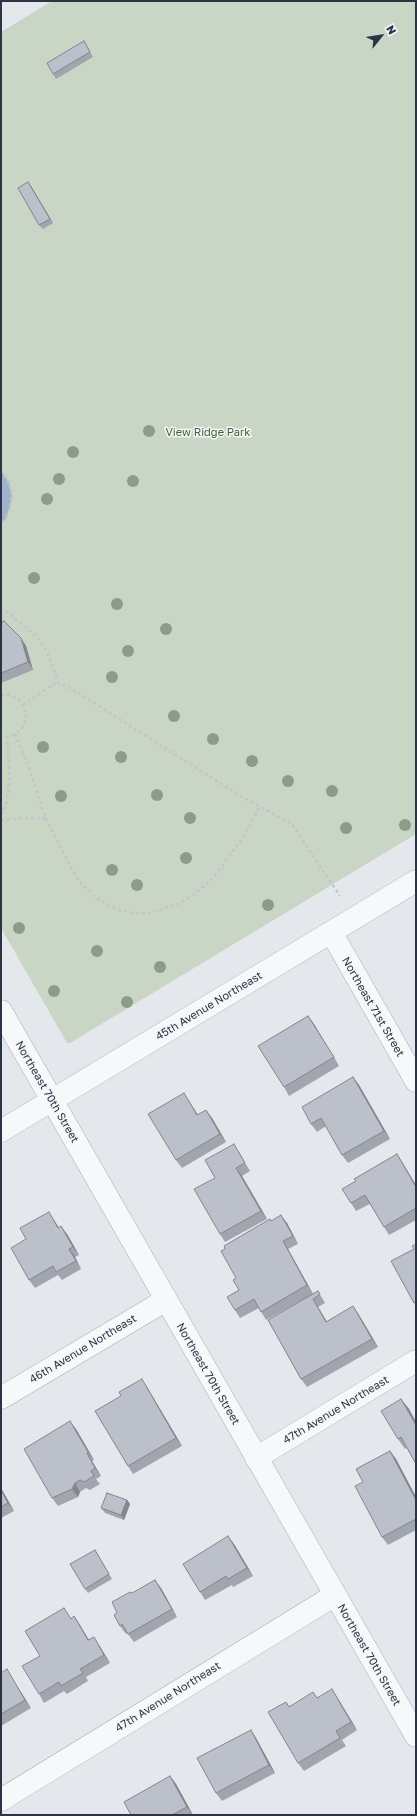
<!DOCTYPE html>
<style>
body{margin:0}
#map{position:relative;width:417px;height:1816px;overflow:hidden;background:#e4e7ec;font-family:"Golos Text",sans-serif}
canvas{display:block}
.frame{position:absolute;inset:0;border:2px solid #2b3445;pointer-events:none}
.north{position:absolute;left:361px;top:16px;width:40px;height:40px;-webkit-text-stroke:3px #f4f6f9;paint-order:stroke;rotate:60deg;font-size:11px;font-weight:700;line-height:16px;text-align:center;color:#2b3445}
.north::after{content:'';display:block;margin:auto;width:14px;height:18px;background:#2b3445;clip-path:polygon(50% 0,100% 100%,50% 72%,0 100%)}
</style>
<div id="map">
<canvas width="417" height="1816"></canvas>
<div class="frame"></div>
<div class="north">N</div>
</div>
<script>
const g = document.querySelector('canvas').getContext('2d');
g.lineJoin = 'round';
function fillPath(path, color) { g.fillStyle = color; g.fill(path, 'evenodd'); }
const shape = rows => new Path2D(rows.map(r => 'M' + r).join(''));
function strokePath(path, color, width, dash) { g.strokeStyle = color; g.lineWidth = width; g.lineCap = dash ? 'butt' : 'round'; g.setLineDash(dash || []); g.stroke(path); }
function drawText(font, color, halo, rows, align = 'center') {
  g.font = font + ' "Golos Text",sans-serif'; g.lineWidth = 3; g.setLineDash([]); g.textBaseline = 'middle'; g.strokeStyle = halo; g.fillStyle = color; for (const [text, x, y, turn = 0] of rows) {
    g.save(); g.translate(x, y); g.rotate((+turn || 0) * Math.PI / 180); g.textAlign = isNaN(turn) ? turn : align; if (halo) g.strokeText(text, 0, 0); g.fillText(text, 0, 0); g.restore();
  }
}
const green = shape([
 [52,1,416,1,416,834,70,1043,67,1043,1,928,1,32]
]);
const water = shape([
 [1,470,9,483,12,495,10,507,6,519,1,524]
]);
const path = shape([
 [1,470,9,483,12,495,10,507,6,519,1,524],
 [1,607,36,636,44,646,50,659,58,682,80,694,237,794,292,824,340,896],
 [1,695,10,695,18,699,23,705,26,713,25,721,22,729,15,734,7,737,1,737],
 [23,705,57,682],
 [15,734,29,768,46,819,74,873,80,882,95,897,111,907,120,910,141,914,153,912,178,904,189,898,210,881,220,869,243,837,260,806],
 [1,815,6,806,10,779,7,737],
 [1,820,31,818,46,819]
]);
const minor = shape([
 [331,932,416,1081],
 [1,1131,416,881],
 [1,1398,166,1300],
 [256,1458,416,1361],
 [1,1800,335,1595]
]);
const tertiary = shape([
 [1,1011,416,1736]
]);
const trees = [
 [149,431],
 [73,452],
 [59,479],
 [133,481],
 [47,499],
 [34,578],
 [117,604],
 [166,629],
 [128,651],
 [112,677],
 [174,716],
 [213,739],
 [43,747],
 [121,757],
 [252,761],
 [288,781],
 [332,791],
 [157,795],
 [61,796],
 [190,818],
 [405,825],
 [346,828],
 [186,858],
 [112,870],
 [137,885],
 [268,905],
 [19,928],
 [97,951],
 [160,967],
 [54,991],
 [127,1002]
];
const wall = shape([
 [87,46,93,57,56,79,53,74],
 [31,186,53,223,43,229,39,225],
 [1,623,21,638,26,646,33,670,1,683],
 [308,1016,314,1024,339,1066,289,1096,284,1087],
 [353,1077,359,1085,390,1139,348,1163,342,1155,326,1126,317,1132,311,1124],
 [189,1101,198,1115,212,1118,226,1142,182,1168,176,1160],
 [239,1152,250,1171,242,1176,267,1219,225,1242,220,1234,215,1178],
 [397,1154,402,1162,416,1185,416,1220,389,1235,384,1227,370,1204,356,1211,351,1203,356,1181],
 [54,1220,59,1228,67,1234,79,1255,75,1257,81,1269,62,1280,58,1275,35,1288,29,1280,26,1239],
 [271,1221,287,1223,298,1244,288,1249,313,1294,266,1320,259,1308,240,1318,235,1310,239,1290,236,1278],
 [318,1291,325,1303,318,1307,327,1322,353,1306,359,1315,378,1347,307,1387,301,1379,268,1320],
 [147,1387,182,1446,133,1474,128,1466,121,1396],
 [401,1399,409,1409,416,1422,416,1464,407,1448,405,1449,398,1439],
 [76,1429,94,1460,92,1461,101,1476,96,1479,100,1484,90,1490,86,1488,80,1492,78,1497,58,1506,52,1498],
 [390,1451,396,1459,416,1497,416,1530,388,1545,382,1537,363,1482],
 [1,1488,14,1511,1,1518],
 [127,1500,130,1504,124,1520,105,1513,101,1508],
 [234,1544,253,1576,233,1587,232,1585,205,1600,200,1592],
 [98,1555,112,1579,88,1593,85,1589],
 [161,1588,177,1617,134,1642,127,1633,126,1634,120,1626,117,1613,132,1593],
 [74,1616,80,1625,89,1640,99,1645,110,1663,86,1677,88,1681,67,1694,64,1691,44,1703,39,1694,40,1656,71,1618],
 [1,1673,12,1678,31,1708,1,1726],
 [317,1697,337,1697,357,1730,342,1740,346,1746,304,1771,298,1763,289,1706],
 [251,1730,256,1738,275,1773,222,1801,216,1793],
 [170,1776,176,1784,193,1815,131,1815]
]);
const shadedWall = shape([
 [28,182,31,186,53,223,50,219],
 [21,638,26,646,33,670,28,662],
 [308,1016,314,1024,339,1066,334,1057],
 [353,1077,359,1085,390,1139,384,1131],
 [184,1093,189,1101,203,1123,197,1115],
 [206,1110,212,1118,226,1142,220,1134],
 [397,1154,402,1162,416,1185,416,1187],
 [236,1168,242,1176,267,1219,261,1211],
 [49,1212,64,1236,58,1228],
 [281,1215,287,1223,298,1244,293,1236],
 [61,1226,67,1234,79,1255,73,1247],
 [283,1241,288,1249,313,1294,307,1285],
 [69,1249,75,1257,81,1269,76,1261],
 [313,1299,318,1307,332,1330,326,1322],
 [353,1306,359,1315,378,1347,372,1339],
 [142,1379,147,1387,182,1446,176,1438],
 [401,1399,409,1409,416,1422,416,1425],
 [70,1421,76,1429,94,1460,88,1452],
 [390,1451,396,1459,416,1497,416,1500],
 [87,1453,92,1461,101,1476,95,1468],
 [75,1483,80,1492,78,1497,72,1489],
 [1,1488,14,1511,8,1503,1,1490],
 [127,1500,130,1504,124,1520,121,1515],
 [228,1536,234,1544,253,1576,247,1568],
 [155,1580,161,1588,177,1617,172,1609],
 [74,1616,80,1625,94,1649,88,1640],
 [94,1637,99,1645,110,1663,104,1655],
 [7,1669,12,1678,31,1708,25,1700],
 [332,1689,337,1697,357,1730,351,1722],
 [251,1730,256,1738,275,1773,269,1765],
 [170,1776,176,1784,193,1815,187,1807]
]);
const building = shape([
 [84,41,90,52,53,74,47,63,84,41],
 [28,182,50,219,39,225,18,188,28,182],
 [4,621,21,638,28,662,1,673,1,623,4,621],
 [308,1016,334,1057,284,1087,258,1046,308,1016],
 [353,1077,384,1131,342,1155,321,1118,311,1124,302,1107,353,1077],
 [184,1093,197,1115,206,1110,220,1134,176,1160,148,1114,184,1093],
 [234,1144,245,1163,236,1168,261,1211,220,1234,194,1189,215,1178,205,1160,234,1144],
 [397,1154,416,1187,416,1208,384,1227,365,1195,351,1203,342,1189,356,1181,354,1179,397,1154],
 [49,1212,58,1228,61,1226,73,1247,69,1249,76,1261,56,1272,53,1266,29,1280,11,1248,26,1239,20,1228,49,1212],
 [281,1215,293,1236,283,1241,307,1285,261,1312,254,1299,235,1310,227,1297,239,1290,233,1280,236,1278,221,1251,225,1249,224,1246,270,1219,271,1221,281,1215],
 [416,1244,416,1302,414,1303,391,1261,414,1249,412,1246,416,1244],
 [318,1291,320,1294,313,1299,326,1322,353,1306,372,1339,301,1379,268,1320,318,1291],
 [142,1379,176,1438,128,1466,95,1411,121,1396,119,1392,142,1379],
 [401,1399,416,1425,416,1464,401,1437,398,1439,381,1411,401,1399],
 [70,1421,88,1452,87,1453,95,1468,91,1471,94,1476,84,1482,80,1480,75,1483,72,1489,52,1498,24,1449,70,1421],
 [390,1451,416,1500,416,1519,382,1537,355,1486,363,1482,356,1469,390,1451],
 [1,1490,8,1503,1,1507,1,1490],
 [107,1493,127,1500,121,1515,101,1508,107,1493],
 [228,1536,247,1568,228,1579,226,1576,200,1592,183,1564,228,1536],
 [95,1550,109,1574,85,1589,70,1564,95,1550],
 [155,1580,172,1609,128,1634,122,1624,120,1626,114,1615,117,1613,112,1602,130,1592,132,1593,155,1580],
 [64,1608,71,1619,74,1616,88,1640,94,1637,104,1655,80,1669,83,1673,61,1686,59,1682,39,1694,22,1666,40,1656,25,1631,64,1608],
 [7,1669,25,1700,1,1714,1,1673,7,1669],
 [332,1689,351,1722,336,1731,340,1738,298,1763,268,1712,286,1702,289,1707,313,1692,317,1698,332,1689],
 [251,1730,269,1765,216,1793,197,1758,251,1730],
 [170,1776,187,1807,172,1815,131,1815,124,1802,170,1776]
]);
const parkNames = [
 ["View Ridge Park",208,433]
];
const streetNames = [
 ["45th Avenue Northeast",209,1006,-31],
 ["Northeast 71st Street",373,1007,60],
 ["Northeast 70th Street",47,1092,60],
 ["46th Avenue Northeast",83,1349,-31],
 ["Northeast 70th Street",208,1374,60],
 ["47th Avenue Northeast",336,1410,-31],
 ["Northeast 70th Street",369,1655,60],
 ["47th Avenue Northeast",168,1697,-32]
];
fillPath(green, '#c9d6c5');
fillPath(water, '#9fb4cc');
strokePath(minor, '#a9aeb7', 23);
strokePath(tertiary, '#a9aeb7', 23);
strokePath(path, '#c2c5cb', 2.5, [3, 3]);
strokePath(minor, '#f7f8fa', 22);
strokePath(tertiary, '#f7f8fa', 22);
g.fillStyle = '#899d89';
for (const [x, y] of trees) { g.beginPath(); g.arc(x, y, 6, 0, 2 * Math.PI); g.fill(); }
fillPath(wall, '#a1a5ae');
fillPath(shadedWall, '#83868d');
fillPath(building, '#bbc0ca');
strokePath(building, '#83868d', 1);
drawText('11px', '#3f6138', '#f4f6f9', parkNames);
drawText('11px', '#2b3445', '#f4f6f9', streetNames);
</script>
